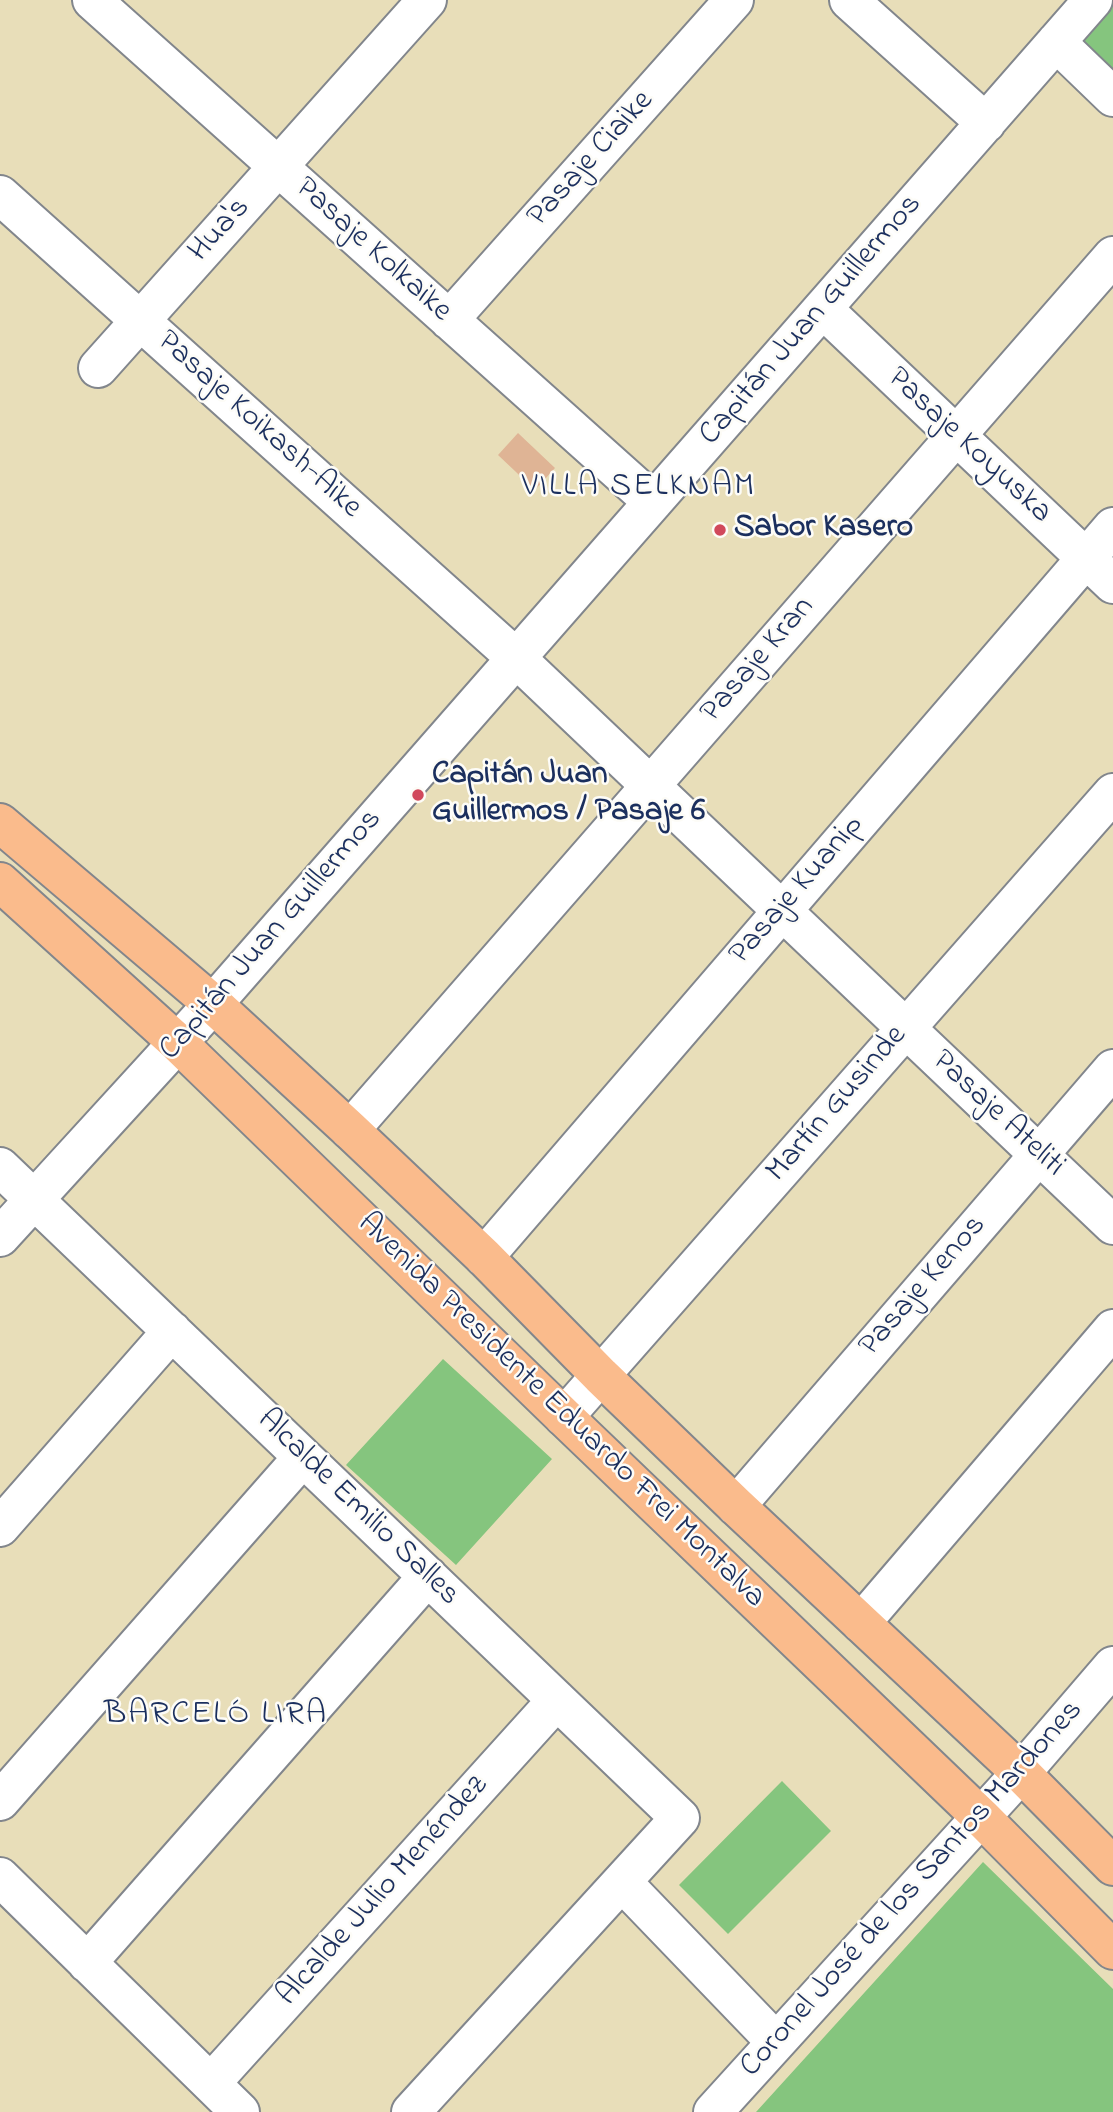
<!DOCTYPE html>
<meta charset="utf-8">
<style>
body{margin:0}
canvas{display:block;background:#e8deb9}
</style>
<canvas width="1113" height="2112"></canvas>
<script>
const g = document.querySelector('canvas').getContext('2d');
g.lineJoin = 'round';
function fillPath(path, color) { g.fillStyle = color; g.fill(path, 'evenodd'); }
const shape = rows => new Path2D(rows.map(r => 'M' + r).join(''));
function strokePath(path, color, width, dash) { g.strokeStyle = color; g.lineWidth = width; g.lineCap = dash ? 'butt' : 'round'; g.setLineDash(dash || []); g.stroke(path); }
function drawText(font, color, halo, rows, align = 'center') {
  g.font = font + ' "Indie Flower",sans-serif'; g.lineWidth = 5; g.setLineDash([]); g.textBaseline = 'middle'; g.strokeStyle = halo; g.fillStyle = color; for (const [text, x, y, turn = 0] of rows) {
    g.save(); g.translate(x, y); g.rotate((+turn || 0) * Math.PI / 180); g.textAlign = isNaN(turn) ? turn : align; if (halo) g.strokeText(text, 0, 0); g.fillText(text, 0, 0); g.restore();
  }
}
const green = shape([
 [1089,0,1113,0,1113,85,1058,33],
 [443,1359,552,1459,456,1565,346,1465],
 [782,1781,831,1831,728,1934,679,1885],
 [983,1862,1113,1989,1113,2112,756,2112]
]);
const building = shape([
 [518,433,555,468,535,490,498,455]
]);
const minor = shape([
 [92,0,653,502],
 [849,0,986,123],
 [1056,42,1113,97],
 [0,195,516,658,1113,1225],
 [823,309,1113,584],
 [449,320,734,0],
 [98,368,427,0],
 [350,1130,1113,256],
 [0,1167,680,1818,411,2112],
 [0,1237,213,1004,1093,0],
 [484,1257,1113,527],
 [564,1417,1113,793],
 [736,1506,1113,1069],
 [0,1527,172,1331],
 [861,1623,1113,1329],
 [0,1801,303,1457],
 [0,1877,240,2112],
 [622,1882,776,2042],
 [87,1963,428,1576],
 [211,2083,557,1700],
 [713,2112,1021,1773,1113,1666]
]);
const major = shape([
 [0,823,213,1004,350,1130,484,1257,601,1376,736,1506,1021,1773,1113,1866],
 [0,882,178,1043,564,1417,981,1817,1113,1950]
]);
const markers = [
 [720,530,7,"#d1495b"],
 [418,795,7,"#d1495b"]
];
const streetNames = [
 ["Pasaje Ciaike",592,160,-48],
 ["Hua's",221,231,-48],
 ["Pasaje Kolkaike",372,251,42],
 ["Capitán Juan Guillermos",812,321,-49],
 ["Pasaje Koikash-Aike",258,426,42],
 ["Pasaje Koyuska",968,447,43],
 ["Pasaje Kran",759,661,-49],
 ["Pasaje Kuanip",798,891,-49],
 ["Capitán Juan Guillermos",272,936,-49],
 ["Martín Gusinde",838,1105,-49],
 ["Pasaje Ateliti",997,1115,43],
 ["Pasaje Kenos",924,1287,-49],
 ["Avenida Presidente Eduardo Frei Montalva",560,1412,44],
 ["Alcalde Emilio Salles",357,1509,44],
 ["Coronel José de los Santos Mardones",913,1890,-48],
 ["Alcalde Julio Menéndez",384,1892,-48]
];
const poiNames = [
 ["Sabor Kasero",734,530],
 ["Capitán Juan",432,777],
 ["Guillermos / Pasaje 6",432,814]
];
const neighbourhoodNames = [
 ["VILLA SELKNAM",639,489],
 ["BARCELÓ LIRA",216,1717]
];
fillPath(green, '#85c57e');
fillPath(building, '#dfb495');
strokePath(minor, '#82868c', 42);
strokePath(major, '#82868c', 42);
strokePath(minor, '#fff', 38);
strokePath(major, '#fabb8c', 38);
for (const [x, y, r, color] of markers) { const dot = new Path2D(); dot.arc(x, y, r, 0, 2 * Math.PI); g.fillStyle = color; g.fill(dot); strokePath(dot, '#fdfcf7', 2.5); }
drawText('32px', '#1b2f5e', '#fdfcf7', streetNames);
drawText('bold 32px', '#1b2f5e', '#fdfcf7', poiNames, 'left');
g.letterSpacing = '2px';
drawText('33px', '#1b2f5e', '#fdfcf7', neighbourhoodNames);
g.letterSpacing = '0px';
</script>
